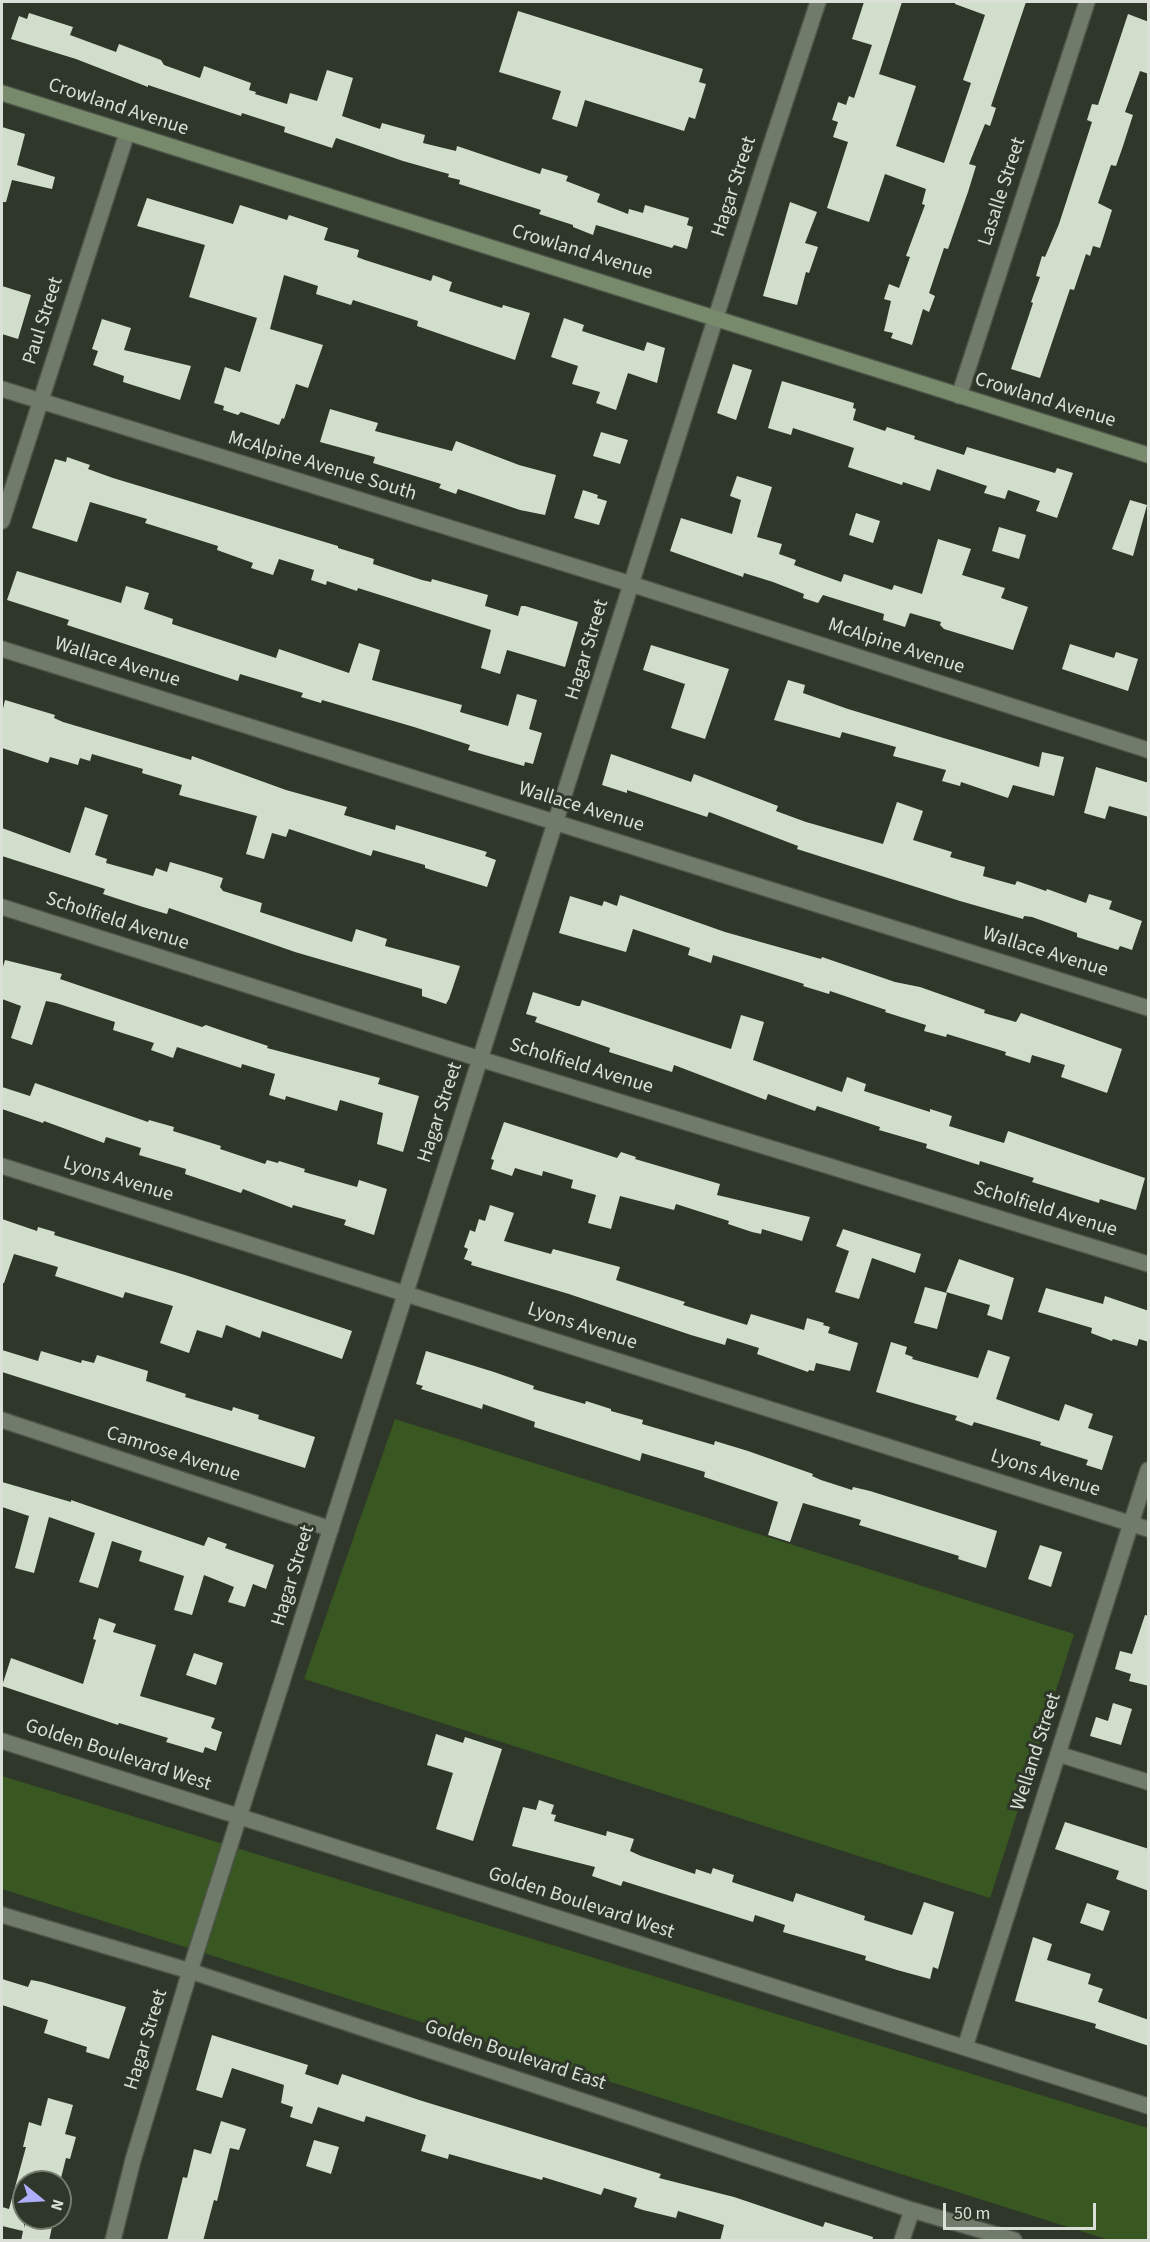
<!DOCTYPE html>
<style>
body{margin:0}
#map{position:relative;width:1150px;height:2242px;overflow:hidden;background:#2e3729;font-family:"Source Sans 3",sans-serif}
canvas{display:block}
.frame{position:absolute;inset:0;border:3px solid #dae0d7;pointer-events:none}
.north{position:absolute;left:12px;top:2170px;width:60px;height:60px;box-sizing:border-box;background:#2e3729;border:2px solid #737b6f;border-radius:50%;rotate:108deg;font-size:16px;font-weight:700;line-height:24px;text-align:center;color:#dae0d7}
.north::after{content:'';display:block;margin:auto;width:21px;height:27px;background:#afaefa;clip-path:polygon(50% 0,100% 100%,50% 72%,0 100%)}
.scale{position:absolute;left:943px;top:2203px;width:153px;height:27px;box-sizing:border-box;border:3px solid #dae0d7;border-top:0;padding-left:8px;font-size:18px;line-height:21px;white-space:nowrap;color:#dae0d7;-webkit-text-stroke:4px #2e3729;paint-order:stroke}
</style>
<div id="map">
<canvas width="1150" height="2242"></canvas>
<div class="frame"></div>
<div class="north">N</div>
<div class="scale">50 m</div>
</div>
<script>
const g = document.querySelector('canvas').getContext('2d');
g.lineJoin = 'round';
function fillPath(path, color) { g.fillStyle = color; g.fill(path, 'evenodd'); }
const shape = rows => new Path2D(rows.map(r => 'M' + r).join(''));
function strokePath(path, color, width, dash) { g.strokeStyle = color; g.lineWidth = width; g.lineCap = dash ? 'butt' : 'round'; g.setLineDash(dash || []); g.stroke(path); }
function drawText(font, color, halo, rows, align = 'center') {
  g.font = font + ' "Source Sans 3",sans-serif'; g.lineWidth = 6; g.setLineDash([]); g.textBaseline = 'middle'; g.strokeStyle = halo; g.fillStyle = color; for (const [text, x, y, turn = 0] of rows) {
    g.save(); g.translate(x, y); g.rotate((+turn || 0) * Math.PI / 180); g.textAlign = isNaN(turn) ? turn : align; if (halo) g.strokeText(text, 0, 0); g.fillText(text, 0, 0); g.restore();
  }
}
const green = shape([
 [395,1419,1074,1634,990,1898,304,1679],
 [2,1776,1148,2128,1148,2240,1109,2240,2,1889]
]);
const building = shape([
 [864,2,902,2,879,74,916,86,896,146,944,163,971,83,963,80,985,15,955,4,955,2,1026,2,991,106,996,108,990,126,985,124,969,164,976,166,968,192,948,249,944,248,929,293,935,296,929,312,923,309,912,345,891,338,893,333,884,331,891,301,884,299,889,284,899,288,910,257,906,256,925,205,922,204,926,189,885,174,869,222,827,208,848,142,833,137,838,122,832,120,838,102,846,105,849,96,854,98,872,45,852,39],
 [518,11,703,69,699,82,706,84,695,119,689,117,684,131,585,100,577,127,552,119,561,91,499,72],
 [29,13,73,27,70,35,116,52,119,44,161,60,164,65,200,78,204,66,251,83,249,90,256,92,255,94,287,104,290,93,317,101,327,70,353,78,342,116,380,129,382,123,425,135,423,143,456,151,457,146,540,174,542,168,568,176,566,181,600,194,597,202,628,214,629,209,643,213,645,205,689,218,687,225,693,227,687,249,674,245,672,248,596,225,593,235,573,227,573,225,539,214,541,210,459,184,460,180,448,177,449,174,403,161,336,138,332,148,284,132,285,127,242,113,241,116,148,85,148,87,76,59,11,39,19,16,27,19],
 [1128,14,1149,22,1149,74,1140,71,1125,112,1133,115,1123,146,1116,166,1111,165,1098,203,1112,210,1100,248,1093,246,1090,256,1086,254,1074,290,1070,289,1040,378,1011,369,1033,303,1031,302,1040,277,1036,276,1042,256,1045,257,1059,224,1092,122,1087,120,1092,104,1098,105],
 [2,127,25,134,17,165,55,177,52,189,12,180,6,202,2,202],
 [147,198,233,224,240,205,287,220,289,215,328,228,324,240,359,250,357,257,365,260,431,281,433,275,452,282,449,291,502,308,503,305,530,313,515,360,417,326,418,321,353,300,351,305,316,294,318,286,284,275,270,329,323,345,308,388,296,384,284,419,282,418,279,425,241,412,238,415,223,410,224,406,214,403,225,367,240,372,257,318,189,297,205,245,137,226],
 [790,202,817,212,805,243,818,247,809,273,806,272,797,305,763,296],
 [2,286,31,295,18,339,2,334],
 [564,318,584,325,582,331,644,351,647,342,665,348,657,383,628,373,616,410,596,403,600,392,572,384,578,366,551,357],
 [102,319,131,328,124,350,191,366,180,400,123,382,124,376,93,365,98,351,92,349],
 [733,364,752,370,736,420,717,413],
 [782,381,854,403,853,408,856,409,853,420,885,431,887,427,915,436,914,439,964,455,967,447,1055,473,1057,468,1073,473,1057,518,1036,511,1040,501,1008,490,1005,499,984,493,987,486,937,469,930,491,903,482,902,485,848,467,854,448,793,428,791,435,768,428],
 [330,409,378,423,375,431,452,451,456,441,519,465,556,475,545,515,520,510,458,489,456,494,439,488,441,484,373,463,375,457,320,442],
 [601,432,628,440,620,464,593,456],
 [67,457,90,465,88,469,113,478,338,546,338,548,374,559,373,564,422,580,431,582,432,579,488,595,485,606,518,616,521,606,525,606,578,622,565,667,507,650,500,674,481,668,491,630,358,588,357,591,327,581,326,585,311,580,314,570,279,559,273,575,251,568,253,563,217,550,218,546,145,523,147,519,90,502,77,542,32,528,55,459,66,462],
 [737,476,772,487,757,537,782,544,779,554,796,560,794,565,841,582,844,574,892,590,894,585,922,594,938,539,971,549,962,575,1005,588,1001,598,1028,607,1013,650,944,629,940,625,941,622,910,613,905,627,883,620,884,614,823,595,818,603,803,598,804,594,773,582,744,573,743,577,670,551,681,518,732,534,741,500,730,496],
 [583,490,598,495,597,498,607,501,599,525,574,518],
 [1130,500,1147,505,1133,556,1112,549],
 [856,513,880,521,873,543,849,535],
 [999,527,1026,535,1019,559,992,551],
 [17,571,121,603,126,586,149,593,144,609,173,619,172,624,276,658,279,649,349,673,359,643,380,650,372,680,462,705,460,712,508,726,517,694,537,700,529,729,542,733,533,764,525,762,524,766,485,755,468,750,470,745,414,727,322,700,321,703,301,697,303,693,240,674,238,681,67,625,69,620,7,600],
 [1070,644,1114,658,1116,652,1138,659,1128,691,1062,669],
 [651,645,729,669,705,739,671,728,685,684,643,670],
 [788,680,805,685,803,693,848,709,1039,767,1042,752,1064,757,1054,796,1013,785,1008,798,961,782,960,786,942,781,946,770,893,756,896,747,842,732,840,738,774,720],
 [5,700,55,715,54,718,63,722,191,760,192,756,286,790,347,807,344,815,395,830,396,825,487,852,485,856,496,860,487,887,425,868,425,865,373,850,371,856,289,829,286,837,272,833,264,859,246,854,257,816,179,795,182,785,142,773,143,769,92,754,90,761,80,758,78,765,50,757,48,763,2,748,2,713],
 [611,754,691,782,694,774,778,806,776,811,806,822,883,844,897,802,923,811,913,840,952,852,950,857,985,867,983,876,1015,885,1017,881,1046,891,1047,889,1086,903,1089,894,1112,901,1109,909,1142,921,1132,950,1120,946,1118,950,1077,937,1077,933,1032,917,1024,916,1023,919,960,901,797,849,798,846,709,812,707,817,627,790,627,793,602,785],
 [1096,767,1149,783,1149,817,1109,806,1105,819,1084,813],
 [85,807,108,815,95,855,107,859,106,863,153,876,156,868,167,872,170,862,204,872,223,878,220,887,223,891,262,903,260,912,352,942,356,929,387,939,385,946,460,966,449,999,446,1004,422,996,422,989,295,952,169,908,167,914,143,907,103,894,105,889,2,856,2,828,70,853],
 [620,895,725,932,821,959,822,957,895,982,920,987,985,1010,984,1013,1016,1022,1021,1013,1122,1049,1107,1093,1061,1077,1065,1065,1032,1055,1030,1063,1005,1055,1006,1052,947,1034,946,1037,924,1031,926,1025,885,1012,886,1010,830,991,829,994,803,986,804,984,713,955,711,963,688,955,690,948,633,929,626,952,559,933,570,896,602,906,604,901,617,906],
 [5,960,62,974,60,979,202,1027,206,1025,226,1032,268,1046,267,1048,380,1078,378,1084,419,1096,403,1152,377,1144,383,1113,340,1100,337,1111,286,1096,285,1100,269,1095,275,1074,242,1064,241,1068,177,1047,173,1058,151,1050,154,1043,113,1030,115,1022,56,1003,46,1001,32,1045,11,1038,21,1006,2,999,2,970],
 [533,992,577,1006,580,1006,582,1000,731,1049,741,1015,764,1022,753,1060,842,1092,847,1077,866,1084,864,1091,930,1112,930,1109,952,1116,949,1126,1004,1143,1008,1131,1145,1178,1136,1210,1100,1199,1099,1203,1032,1182,1034,1178,980,1161,979,1165,926,1148,927,1144,879,1130,880,1127,817,1106,815,1111,768,1094,766,1100,674,1065,672,1072,609,1052,610,1048,535,1022,537,1017,526,1014],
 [35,1083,148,1122,149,1120,174,1127,173,1131,221,1146,220,1149,265,1164,267,1160,278,1163,279,1161,305,1169,304,1172,357,1187,359,1180,387,1189,374,1235,344,1225,346,1220,293,1205,292,1208,243,1189,241,1193,185,1174,186,1169,139,1155,141,1148,106,1137,104,1143,44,1121,43,1123,2,1109,2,1087,30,1096],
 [504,1122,617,1158,621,1152,636,1157,635,1159,720,1184,717,1195,810,1217,802,1241,762,1229,761,1234,752,1232,728,1224,729,1221,676,1204,674,1210,620,1196,611,1229,588,1223,596,1195,571,1188,573,1180,543,1171,542,1176,515,1168,512,1176,491,1169,494,1160,491,1159],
 [490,1205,514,1213,504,1241,551,1254,553,1249,620,1267,616,1280,685,1302,683,1305,747,1325,751,1314,804,1330,807,1318,824,1323,823,1325,830,1327,828,1333,858,1343,850,1371,816,1363,814,1371,809,1370,808,1372,757,1354,759,1348,727,1338,725,1345,691,1335,569,1294,471,1265,472,1262,464,1259,468,1249,464,1247,470,1230,475,1232,479,1219,485,1221],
 [2,1219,37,1231,38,1227,55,1232,54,1235,185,1275,352,1331,342,1359,262,1331,260,1338,226,1325,222,1338,197,1330,189,1353,160,1343,173,1306,125,1292,123,1298,55,1276,58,1267,14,1254,4,1283,2,1283],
 [843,1229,921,1254,915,1273,872,1258,859,1299,835,1292,849,1251,836,1246],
 [959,1259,1014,1278,1002,1320,987,1315,990,1305,946,1292],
 [925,1287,947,1293,937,1329,914,1323],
 [1046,1288,1103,1304,1105,1296,1149,1311,1149,1342,1139,1339,1137,1346,1113,1339,1112,1341,1091,1333,1092,1328,1038,1312],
 [891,1342,907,1347,905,1354,913,1357,912,1359,978,1378,988,1350,1010,1357,996,1399,1059,1421,1065,1404,1093,1414,1088,1428,1113,1436,1102,1470,1086,1465,1088,1460,1040,1445,1041,1442,974,1422,972,1426,955,1420,957,1416,876,1392],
 [2,1350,38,1361,41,1351,81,1363,82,1360,94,1363,97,1355,148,1371,146,1381,186,1394,185,1397,232,1411,233,1407,259,1415,258,1419,315,1437,305,1468,2,1372],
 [426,1351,494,1372,534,1386,533,1389,585,1404,586,1401,611,1409,611,1411,643,1420,642,1424,714,1445,715,1441,748,1451,813,1474,812,1476,821,1480,852,1490,853,1487,870,1491,997,1531,986,1568,958,1559,959,1556,859,1525,861,1520,803,1503,790,1542,768,1535,778,1502,704,1477,705,1472,642,1453,640,1461,534,1427,535,1422,483,1404,482,1409,421,1389,423,1386,416,1384],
 [2,1482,71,1502,71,1500,204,1546,208,1537,227,1544,225,1548,274,1565,266,1589,253,1584,245,1607,228,1602,234,1587,204,1575,192,1615,174,1610,184,1576,139,1561,142,1551,112,1541,98,1588,79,1582,95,1533,49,1517,34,1573,15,1568,29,1516,2,1507],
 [1040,1545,1062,1552,1051,1587,1028,1579],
 [1145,1615,1149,1616,1149,1686,1129,1681,1131,1674,1115,1669,1120,1651,1132,1654],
 [99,1618,116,1624,113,1632,156,1645,140,1696,215,1718,211,1728,222,1732,216,1751,205,1747,203,1753,166,1742,168,1738,119,1723,118,1725,2,1686,11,1658,83,1684,96,1640,93,1639],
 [194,1653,223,1663,216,1685,186,1675],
 [1113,1703,1132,1709,1121,1745,1090,1736,1096,1717,1108,1721],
 [436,1734,463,1743,465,1737,502,1749,473,1841,436,1829,453,1773,427,1765],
 [539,1800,554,1805,551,1814,556,1815,554,1821,606,1836,607,1831,634,1839,630,1851,641,1856,695,1874,696,1869,711,1874,713,1868,734,1875,732,1882,793,1902,796,1893,865,1916,864,1920,912,1935,924,1902,954,1912,938,1969,933,1967,930,1979,897,1970,865,1960,866,1956,783,1932,785,1925,755,1915,753,1922,623,1881,621,1886,592,1876,595,1867,512,1846,523,1807,536,1810],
 [1065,1822,1149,1849,1149,1891,1116,1879,1119,1871,1055,1849],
 [1087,1903,1110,1911,1103,1931,1080,1923],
 [1033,1937,1052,1944,1047,1960,1091,1974,1088,1984,1103,1989,1098,2002,1149,2020,1149,2046,1095,2028,1096,2024,1015,2001],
 [2,1979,28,1987,31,1980,42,1982,126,2007,109,2059,86,2052,87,2047,44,2033,48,2020,2,2005],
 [212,2035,308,2065,305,2074,338,2085,342,2074,419,2100,661,2174,659,2178,734,2197,823,2227,825,2222,873,2237,872,2241,720,2241,724,2225,678,2211,676,2218,643,2210,634,2207,637,2198,604,2188,601,2195,543,2177,542,2180,449,2154,448,2159,421,2151,426,2135,366,2116,364,2122,318,2107,312,2124,290,2117,293,2107,281,2103,284,2085,232,2068,222,2098,196,2090],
 [48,2098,73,2105,65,2134,76,2137,70,2159,66,2158,60,2182,24,2182,24,2228,26,2220,52,2227,49,2241,21,2241,23,2231,2,2226,2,2207,9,2209,26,2147,23,2147,29,2122,41,2126],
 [221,2121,246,2129,239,2150,230,2148,217,2201,214,2200,203,2241,167,2241,183,2177,187,2178,194,2149,211,2154],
 [314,2140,339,2147,331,2174,306,2166]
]);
const street = shape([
 [2,389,631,584,1148,750],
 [959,396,1087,2],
 [2,521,127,133],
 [2,649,1148,1008],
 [2,907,480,1059,1148,1264],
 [2,1166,1148,1529],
 [2,1420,331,1529],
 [2,1741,1148,2106],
 [1058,1754,1148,1782],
 [2,1915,190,1971,912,2210,1014,2240],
 [965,2047,1148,1470],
 [113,2240,133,2160,190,1971,764,166,818,2],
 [902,2240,912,2210]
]);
const secondary = shape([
 [2,93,1148,455]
]);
const streetNames = [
 ["Crowland Avenue",118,108,18],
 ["Hagar Street",735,187,-72],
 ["Lasalle Street",1003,192,-72],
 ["Crowland Avenue",582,253,17],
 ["Paul Street",44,321,-72],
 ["Crowland Avenue",1045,401,17],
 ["McAlpine Avenue South",322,467,17],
 ["McAlpine Avenue",896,647,18],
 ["Hagar Street",588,650,-73],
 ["Wallace Avenue",117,663,17],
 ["Wallace Avenue",581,808,17],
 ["Scholfield Avenue",117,922,18],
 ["Wallace Avenue",1045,953,17],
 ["Scholfield Avenue",581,1067,17],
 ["Hagar Street",441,1113,-72],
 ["Lyons Avenue",118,1180,17],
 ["Scholfield Avenue",1045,1210,17],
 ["Lyons Avenue",582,1327,18],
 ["Camrose Avenue",173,1455,18],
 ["Lyons Avenue",1045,1474,18],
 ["Hagar Street",294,1576,-73],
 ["Welland Street",1037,1752,-72],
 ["Golden Boulevard West",118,1756,18],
 ["Golden Boulevard West",581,1904,18],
 ["Hagar Street",147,2040,-73],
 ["Golden Boulevard East",515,2056,18]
];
fillPath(green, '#385721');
fillPath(building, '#d2decc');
strokePath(street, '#4d5448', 18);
strokePath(secondary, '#4d5448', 18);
strokePath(street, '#717b6c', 15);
strokePath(secondary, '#778b6c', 15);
drawText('20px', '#dae0d7', '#2e3729', streetNames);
</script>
